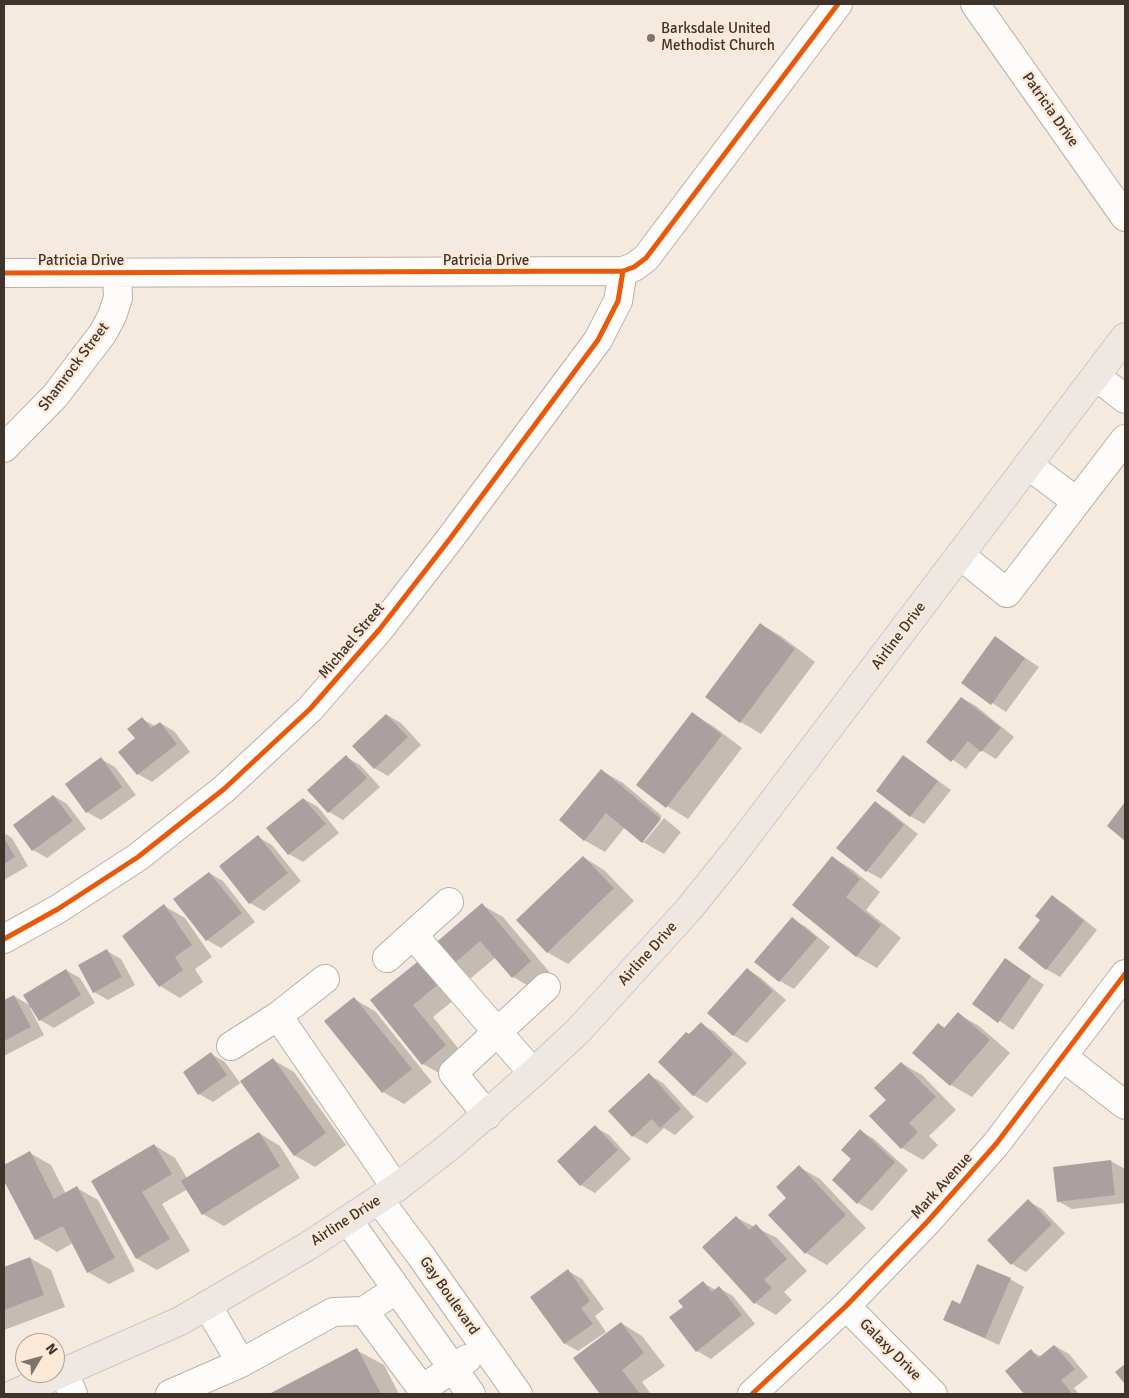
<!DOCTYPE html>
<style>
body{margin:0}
#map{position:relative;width:1129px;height:1398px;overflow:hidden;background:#f5eadf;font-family:Signika,sans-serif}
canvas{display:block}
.frame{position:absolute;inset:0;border:5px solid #3e342c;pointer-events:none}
.north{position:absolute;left:15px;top:1333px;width:50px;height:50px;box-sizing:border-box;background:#fde9d7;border:1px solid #b1a193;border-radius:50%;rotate:53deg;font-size:14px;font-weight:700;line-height:20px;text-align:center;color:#3e342c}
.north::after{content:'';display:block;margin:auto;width:18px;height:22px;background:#7e746b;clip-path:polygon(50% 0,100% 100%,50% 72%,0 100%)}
</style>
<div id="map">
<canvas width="1129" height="1398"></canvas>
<div class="frame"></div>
<div class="north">N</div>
</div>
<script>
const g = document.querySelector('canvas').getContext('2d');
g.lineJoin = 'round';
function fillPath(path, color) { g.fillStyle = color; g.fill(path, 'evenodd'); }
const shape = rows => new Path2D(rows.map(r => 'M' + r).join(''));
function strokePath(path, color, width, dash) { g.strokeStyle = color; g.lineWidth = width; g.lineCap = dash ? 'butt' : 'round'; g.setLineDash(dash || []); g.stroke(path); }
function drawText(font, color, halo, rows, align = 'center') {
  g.font = font + ' Signika,sans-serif'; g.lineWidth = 5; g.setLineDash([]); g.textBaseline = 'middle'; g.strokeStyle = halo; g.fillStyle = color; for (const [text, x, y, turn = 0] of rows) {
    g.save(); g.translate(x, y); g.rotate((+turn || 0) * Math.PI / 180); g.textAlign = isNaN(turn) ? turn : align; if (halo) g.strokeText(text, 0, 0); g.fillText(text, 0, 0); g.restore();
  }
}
const shadow = shape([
 [760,624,781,636,815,662,761,734,741,722,706,697],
 [995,638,1039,667,1006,712,962,683],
 [962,698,976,706,1014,737,996,759,981,750,966,769,928,742],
 [693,714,713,726,742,748,688,819,667,806],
 [387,715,401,723,421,745,388,776,374,768],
 [142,719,155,726,160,723,174,731,190,752,152,782,138,774,136,739],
 [904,756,951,790,924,824,910,816],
 [346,757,360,765,380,787,343,820,329,812],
 [101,759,115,767,136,795,101,820,87,812],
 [602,771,623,783,662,816,642,841,645,841,664,818,681,832,664,854,643,842,625,827,605,852,584,840],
 [54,796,67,804,86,829,47,858,33,850],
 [304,799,318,807,339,833,303,862,289,854],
 [875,803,889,811,918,834,881,879,867,871,838,848],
 [4,833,12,838,28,866,4,880],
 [258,837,272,845,301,881,264,911,250,903],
 [583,857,604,870,634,901,568,964,547,952],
 [832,857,853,870,880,892,866,910,901,938,877,968,856,956],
 [209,873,223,881,255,922,221,948,207,940],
 [1052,897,1066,905,1097,930,1060,977,1046,969,1042,920],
 [482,905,503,917,551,974,534,989,513,977,496,957,471,978,450,966],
 [164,906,185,918,212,957,195,969,203,982,180,998,160,986],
 [792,919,806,927,830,947,794,989,780,981,756,961],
 [107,951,121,959,135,985,108,1000,94,992],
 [1005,959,1044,985,1013,1030,974,1004],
 [421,961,460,995,433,1017,466,1058,444,1076,423,1064,372,1001],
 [747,969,761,978,786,1000,747,1043,733,1035],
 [66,970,80,978,95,1003,54,1028,40,1020,32,1007,30,1008,44,1035,4,1056,4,1002,14,996,31,1006],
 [354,999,375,1011,432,1082,404,1104,383,1092],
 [958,1014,979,1026,1010,1053,972,1097,951,1085,914,1053,939,1024,945,1028],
 [701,1024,715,1032,747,1063,707,1103,693,1095,689,1035],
 [211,1054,225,1062,240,1083,273,1060,294,1072,346,1145,315,1167,294,1155,242,1082,213,1102,199,1094],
 [901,1063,922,1075,956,1110,929,1136,938,1145,923,1160,902,1148,871,1116,888,1100],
 [649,1075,663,1083,694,1117,675,1135,664,1128,647,1144,633,1136,610,1111],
 [595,1127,609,1135,631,1159,595,1193,581,1185],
 [860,1131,874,1139,908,1170,872,1211,858,1203,852,1159],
 [259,1133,280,1146,300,1178,224,1226,203,1214,186,1190,162,1204,190,1251,157,1270,136,1258,92,1181,154,1145,175,1158,187,1178],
 [30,1153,51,1165,66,1194,77,1188,98,1200,135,1271,109,1284,88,1272,73,1243,57,1252,36,1239,4,1178,4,1166],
 [1111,1161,1125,1169,1125,1203,1072,1209,1058,1201],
 [799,1167,820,1179,866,1228,827,1265,806,1253,770,1215,788,1198],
 [1028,1201,1042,1209,1065,1233,1026,1272,1012,1264],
 [737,1218,777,1238,807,1271,784,1292,792,1300,776,1315,755,1303],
 [30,1258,51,1270,65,1307,4,1330,4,1268],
 [568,1271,582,1279,604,1309,595,1316,606,1332,578,1351,564,1343],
 [1010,1279,1024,1287,999,1345,944,1320],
 [703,1283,716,1290,719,1288,733,1296,755,1324,711,1359,697,1351,684,1307],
 [621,1323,642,1336,665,1366,642,1382,651,1394,602,1394,575,1358],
 [1055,1346,1069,1354,1088,1377,1074,1388,1079,1394,1025,1394,1006,1371,1031,1351,1042,1357],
 [356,1350,384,1365,399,1394,272,1394]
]);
const building = shape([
 [760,623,795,649,740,723,705,697],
 [995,636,1025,658,991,705,961,683],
 [961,697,1001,728,981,752,968,741,951,762,926,742],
 [692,712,722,735,666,808,636,785],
 [386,714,408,737,374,769,352,746],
 [142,717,151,728,160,722,177,744,137,775,118,752,135,738,127,729],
 [346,755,367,778,328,813,307,790],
 [903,755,938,781,910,817,876,791],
 [101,757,122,787,86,813,65,784],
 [601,769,661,819,642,843,606,813,584,841,559,820],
 [53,795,73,821,32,851,13,825],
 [303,798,326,824,288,855,266,828],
 [875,801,904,825,866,872,836,848],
 [1125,802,1125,841,1107,826],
 [258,835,288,873,249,904,219,866],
 [4,838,15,857,4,864],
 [583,856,614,888,547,953,516,920],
 [832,856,860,879,846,897,881,925,856,957,792,905],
 [209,872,242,913,206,941,173,899],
 [1052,895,1084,921,1046,970,1018,948,1040,920,1035,916],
 [482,903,531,961,512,978,480,941,450,967,432,946],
 [164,904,192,945,175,957,183,970,159,987,122,936],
 [792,917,817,938,779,982,754,962],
 [107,949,122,977,93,993,78,965],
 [1005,958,1031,976,998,1023,972,1004],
 [421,959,440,983,413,1005,446,1045,422,1065,370,1000],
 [747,968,773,991,733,1036,707,1013],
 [66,969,81,995,39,1021,23,995],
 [14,995,31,1027,4,1041,4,1000],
 [354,997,412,1069,382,1093,324,1021],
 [958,1012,990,1040,950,1086,912,1053,938,1023,944,1028],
 [701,1022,733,1054,693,1096,658,1062,686,1032,689,1034],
 [211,1052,227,1075,198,1095,183,1072],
 [273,1058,326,1133,294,1156,240,1081],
 [901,1062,936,1097,909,1123,918,1132,901,1149,869,1116,886,1100,874,1088],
 [649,1073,681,1109,660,1128,652,1119,632,1137,608,1111],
 [595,1125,618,1150,580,1186,557,1161],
 [860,1129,895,1162,857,1204,832,1180,851,1159,841,1150],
 [259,1132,280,1166,202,1215,181,1181],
 [154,1144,172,1174,142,1192,170,1239,136,1259,91,1181],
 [30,1151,54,1199,77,1186,115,1258,87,1273,63,1226,35,1240,4,1181,4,1165],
 [1111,1160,1115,1195,1057,1202,1053,1167],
 [799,1165,846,1215,805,1254,768,1215,786,1198,776,1187],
 [1028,1199,1052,1224,1011,1265,987,1240],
 [736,1216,749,1230,756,1224,787,1259,764,1280,772,1288,754,1304,702,1247],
 [30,1257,44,1295,4,1310,4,1267],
 [977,1264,1011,1278,985,1338,943,1320,952,1300,960,1304],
 [568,1269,590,1301,581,1308,593,1324,564,1344,530,1297],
 [703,1281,712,1292,719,1286,742,1315,696,1352,669,1317,683,1307,678,1301],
 [621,1322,644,1353,622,1370,640,1394,600,1394,573,1358],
 [1054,1345,1075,1369,1061,1380,1071,1392,1069,1394,1024,1394,1005,1371,1031,1349,1038,1358],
 [357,1348,381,1394,269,1394],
 [1125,1364,1125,1384,1115,1372]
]);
const minor = shape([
 [975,4,1125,217],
 [4,273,623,271,634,267,646,258,838,4],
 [1096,376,1125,399],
 [4,448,55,396,103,333,112,316,118,298,117,273],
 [1028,465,1076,501],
 [960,555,1007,593,1125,439],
 [413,935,533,1073],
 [4,939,58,909,138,857,224,789,310,709,379,630,449,540,598,340,618,301,623,271],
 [387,958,449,902],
 [278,1016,396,1188],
 [231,1046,278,1016,325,979],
 [1063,1057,1125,1105],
 [487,1115,453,1073,546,987],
 [379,1200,421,1256,518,1394],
 [348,1220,471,1394],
 [207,1305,241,1363],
 [846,1306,933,1394],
 [364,1311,422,1389,467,1359],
 [64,1373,73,1394],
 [170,1394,241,1363,333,1312,364,1311,397,1289],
 [752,1394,846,1306,928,1221,996,1144,1125,974]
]);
const major = shape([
 [14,1394,180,1321,308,1246,396,1188,450,1146,533,1073,579,1030,689,909,734,853,1125,337]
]);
const cycleway = shape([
 [4,273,623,271,634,267,646,258,838,4],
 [4,939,58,909,138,857,224,789,310,709,379,630,449,540,598,340,618,301,623,271],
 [752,1394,846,1306,928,1221,996,1144,1125,974]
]);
const markers = [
 [651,38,5,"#7e746b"]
];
const poiNames = [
 ["Barksdale United",661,29],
 ["Methodist Church",661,46]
];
const streetNames = [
 ["Patricia Drive",1050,110,55],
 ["Patricia Drive",81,261],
 ["Patricia Drive",486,261],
 ["Shamrock Street",74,367,-53],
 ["Airline Drive",899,636,-53],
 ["Michael Street",352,641,-50],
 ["Airline Drive",648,954,-48],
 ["Mark Avenue",942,1186,-48],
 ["Airline Drive",346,1221,-33],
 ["Gay Boulevard",449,1296,55],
 ["Galaxy Drive",890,1350,45]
];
fillPath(shadow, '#0003');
fillPath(building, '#aba0a0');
strokePath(minor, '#b9b0a7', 30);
strokePath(major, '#cdc7c2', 30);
strokePath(minor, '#fefcfa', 28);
strokePath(major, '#eee7e2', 28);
strokePath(cycleway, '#e8590c', 5);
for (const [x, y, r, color] of markers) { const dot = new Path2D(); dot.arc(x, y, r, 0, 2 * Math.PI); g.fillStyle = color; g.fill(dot); strokePath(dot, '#fde9d7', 2); }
drawText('15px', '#3e342c', '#fde9d7', poiNames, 'left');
drawText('15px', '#3e342c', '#fde9d7', streetNames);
</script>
